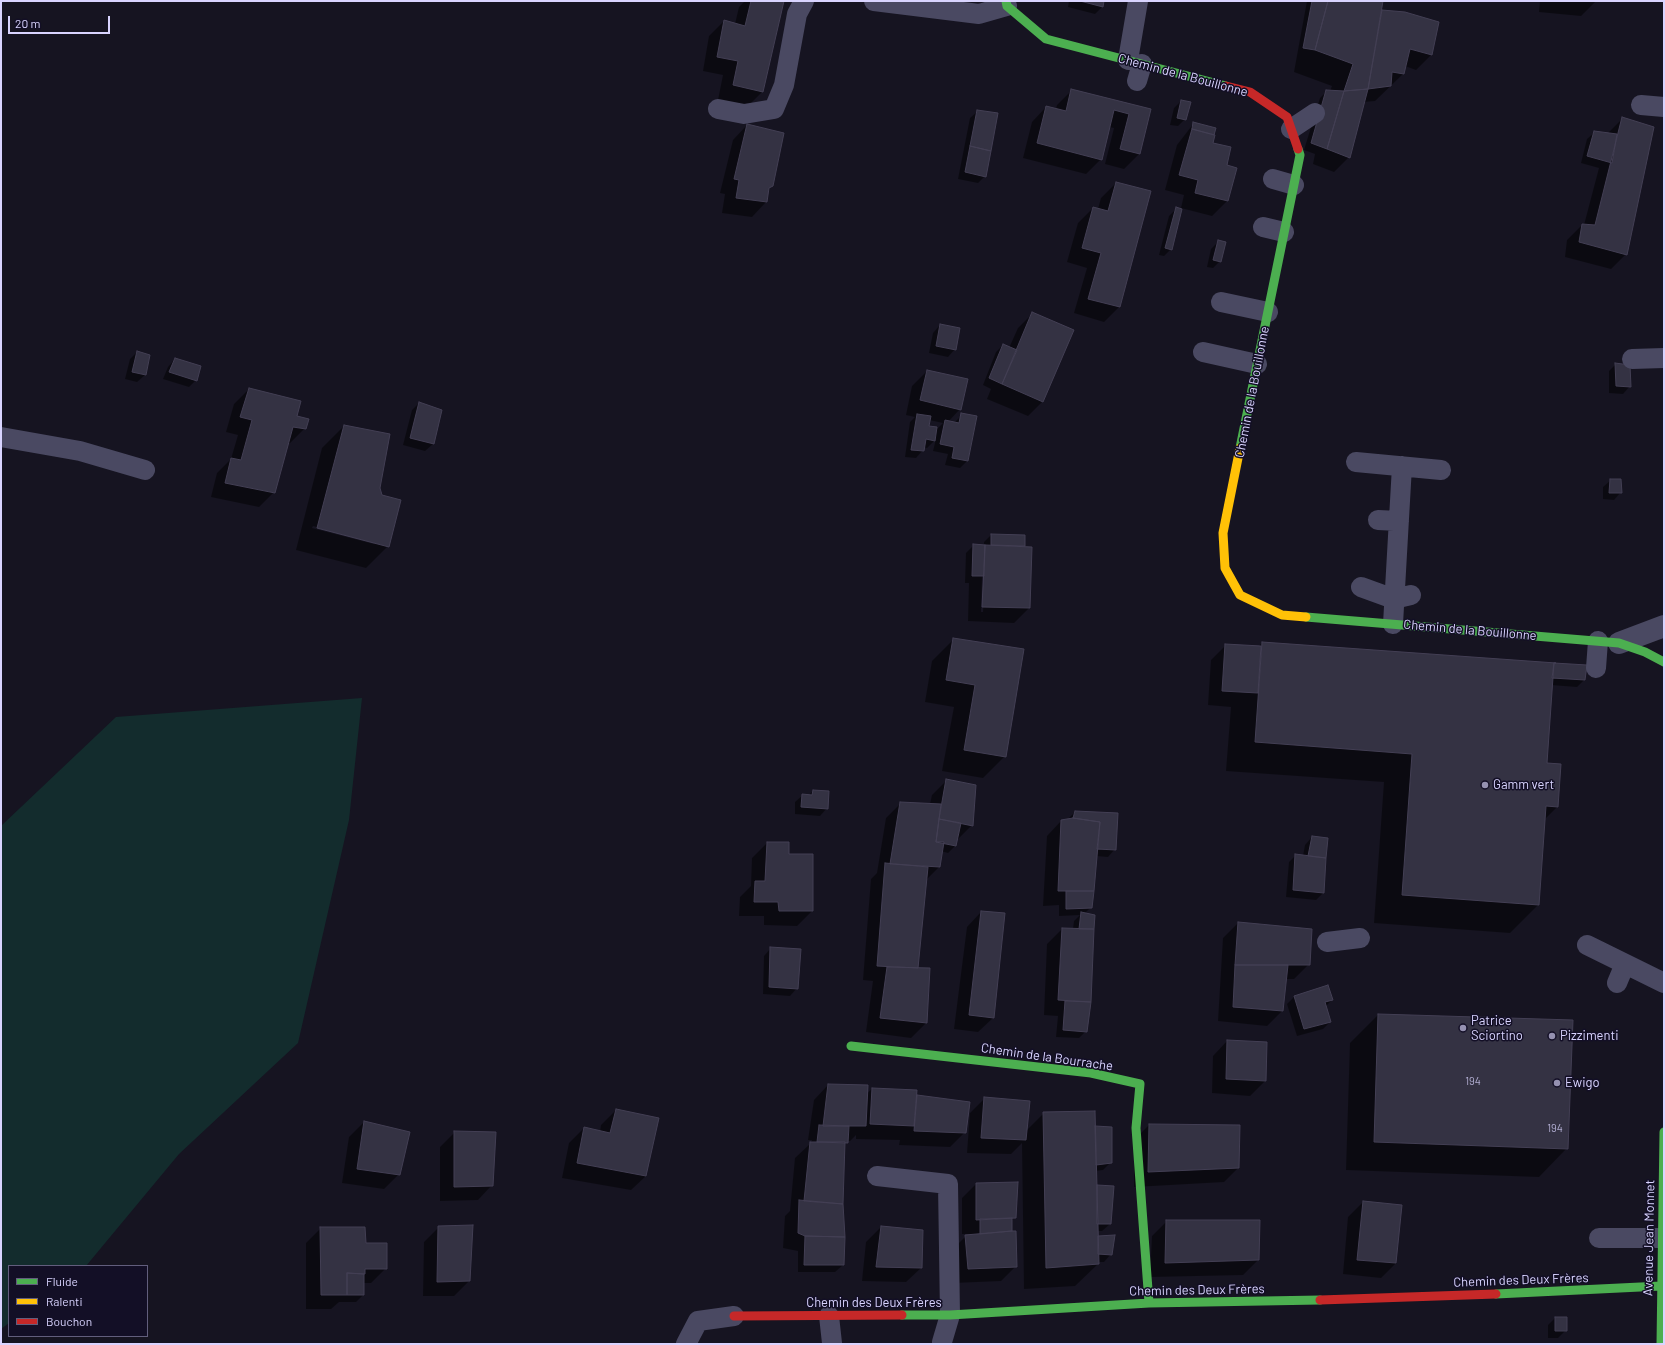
<!DOCTYPE html>
<meta charset="utf-8">
<style>
body{margin:0}
#map{position:relative;width:1665px;height:1345px;overflow:hidden;background:#161421;font-family:Barlow,sans-serif}
canvas{display:block}
.frame{position:absolute;inset:0;border:2px solid #d9d4ff;pointer-events:none}
.legend{position:absolute;left:8px;top:1265px;width:140px;height:72px;box-sizing:border-box;background:#130f26;border:1px solid #625e7d;margin:0;padding:5px 7px;list-style:none;font-size:12px;color:#d9d4ff}
.legend li{display:flex;align-items:center;gap:8px;height:20px}
.legend b{width:20px;border:1px solid #625e7d}
.scale{position:absolute;left:8px;top:16px;width:102px;height:18px;box-sizing:border-box;border:2px solid #d9d4ff;border-top:0;padding-left:5px;font-size:12px;line-height:14px;white-space:nowrap;color:#d9d4ff;-webkit-text-stroke:3px #130f26;paint-order:stroke}
</style>
<div id="map">
<canvas width="1665" height="1345"></canvas>
<div class="frame"></div>
<ul class="legend">
<li><b style="height:5px;background:#4caf50"></b>Fluide</li>
<li><b style="height:5px;background:#ffc107"></b>Ralenti</li>
<li><b style="height:5px;background:#c62828"></b>Bouchon</li>
</ul>
<div class="scale">20 m</div>
</div>
<script>
const g = document.querySelector('canvas').getContext('2d');
g.lineJoin = 'round';
function fillPath(path, color) { g.fillStyle = color; g.fill(path, 'evenodd'); }
const shape = rows => new Path2D(rows.map(r => 'M' + r).join(''));
function strokePath(path, color, width, dash) { g.strokeStyle = color; g.lineWidth = width; g.lineCap = dash ? 'butt' : 'round'; g.setLineDash(dash || []); g.stroke(path); }
function drawText(font, color, halo, rows, align = 'center') {
  g.font = font + ' Barlow,sans-serif'; g.lineWidth = 3; g.setLineDash([]); g.textBaseline = 'middle'; g.strokeStyle = halo; g.fillStyle = color; for (const [text, x, y, turn = 0] of rows) {
    g.save(); g.translate(x, y); g.rotate((+turn || 0) * Math.PI / 180); g.textAlign = isNaN(turn) ? turn : align; if (halo) g.strokeText(text, 0, 0); g.fillText(text, 0, 0); g.restore();
  }
}
const green = shape([
 [362,698,349,820,298,1043,179,1154,86,1266,9,1266,9,1323,1,1329,1,826,116,717]
]);
const shadow = shape([
 [745,1,783,1,762,92,747,107,718,100,723,75,703,71,709,36,724,21,735,24,739,7],
 [1069,1,1103,1,1102,7,1095,14,1068,7],
 [1307,1,1381,1,1379,14,1382,11,1438,23,1431,55,1416,70,1405,66,1403,74,1375,101,1363,102,1349,157,1334,172,1313,164,1315,154,1304,150,1320,98,1327,91,1330,91,1332,86,1294,72],
 [1540,1,1596,1,1581,16,1539,12],
 [1072,90,1150,110,1139,154,1124,169,1105,164,1114,128,1109,127,1101,159,1086,174,1023,158,1032,122,1046,107,1056,109,1057,105],
 [1181,101,1185,119,1178,126,1170,125,1174,108],
 [978,111,985,176,978,183,958,179,970,118],
 [1623,118,1626,254,1611,269,1565,257,1567,240,1582,225,1584,225,1599,168,1581,163,1587,139,1595,132,1608,133],
 [1194,123,1212,143,1225,166,1235,169,1227,201,1212,216,1181,208,1184,195,1165,190,1177,145],
 [747,125,772,186,768,190,766,202,752,217,722,213,725,194,720,193,733,140],
 [1116,183,1150,192,1119,307,1104,322,1074,313,1087,268,1067,262,1078,223,1093,208,1098,209,1101,198],
 [1176,209,1171,249,1164,256,1159,255,1169,216],
 [1219,241,1220,261,1213,268,1207,267,1211,249],
 [1033,313,1043,401,1028,416,987,399,991,389,983,385,996,352,1003,345,1009,348,1018,328],
 [940,325,955,349,948,357,929,353,933,333],
 [137,352,145,375,137,382,125,379,130,359],
 [175,359,196,380,189,387,163,379,168,367],
 [1616,364,1630,386,1623,394,1609,393,1609,371],
 [927,371,960,409,948,422,954,423,962,415,967,461,960,468,945,465,948,454,933,451,936,439,927,448,923,447,923,450,916,458,905,457,910,422,915,417,906,415,912,386],
 [929,420,943,423,936,430,928,427],
 [249,389,296,416,305,428,290,443,288,443,274,492,259,507,211,497,217,473,231,459,238,435,226,432,234,404],
 [419,403,441,411,433,444,425,451,403,445,412,410],
 [344,426,379,488,388,546,366,568,296,550,322,448],
 [313,526,374,542,374,544,312,528],
 [1611,480,1621,492,1614,500,1603,499,1603,487],
 [991,535,1024,546,1023,547,1029,608,1014,623,968,621,969,583,965,583,966,553,974,545,984,546,984,542],
 [985,574,983,612,981,612,982,576],
 [954,639,1023,650,1005,756,983,778,942,771,954,707,925,702,932,661],
 [1262,643,1584,680,1577,687,1551,685,1546,764,1557,807,1544,820,1538,905,1510,933,1374,923,1384,782,1226,771,1231,707,1208,705,1211,660,1226,645,1258,647],
 [947,780,972,825,957,840,955,846,948,853,941,851,939,867,926,880,917,969,929,969,926,1023,911,1038,866,1032,873,981,863,980,871,879,877,873,886,818,901,803,930,804,932,795],
 [813,791,827,808,820,816,795,814,795,802,803,795,809,795],
 [1075,812,1115,849,1108,857,1096,856,1091,907,1084,914,1090,1002,1086,1031,1079,1038,1056,1037,1058,1016,1044,1015,1047,944,1062,929,1073,929,1074,921,1080,915,1059,916,1059,905,1043,906,1047,836,1061,821,1067,820],
 [1312,837,1323,893,1316,900,1286,897,1289,862,1296,855,1303,856,1305,845],
 [767,843,788,855,812,911,797,926,764,925,764,916,739,916,740,897,751,886,752,858],
 [981,912,993,1018,978,1032,954,1029,967,927],
 [1238,923,1309,964,1294,979,1286,979,1282,1011,1267,1026,1218,1021,1223,938],
 [771,948,797,988,790,996,763,994,764,956],
 [1327,986,1332,1000,1326,1006,1330,1022,1323,1029,1297,1036,1287,1004,1294,997],
 [1378,1015,1567,1148,1539,1177,1346,1170,1350,1043],
 [1227,1041,1265,1081,1250,1096,1212,1093,1213,1056],
 [828,1085,866,1094,872,1089,969,1103,965,1132,950,1147,899,1145,900,1140,856,1139,856,1135,850,1141,847,1141,844,1145,842,1204,843,1265,835,1272,798,1272,798,1251,783,1248,785,1216,790,1211,795,1158,811,1143,812,1140,808,1140,814,1100],
 [985,1098,1026,1131,1044,1113,1094,1127,1111,1162,1103,1170,1095,1171,1096,1186,1113,1187,1110,1224,1102,1231,1097,1231,1097,1237,1111,1254,1104,1262,1097,1262,1098,1264,1075,1286,1024,1289,1022,1143,1011,1154,967,1153,970,1113],
 [616,1110,646,1176,631,1190,562,1178,569,1143,584,1128,600,1132,601,1125],
 [364,1122,399,1174,384,1189,342,1183,349,1137],
 [1149,1125,1238,1168,1224,1182,1134,1187,1134,1140],
 [455,1132,492,1185,478,1200,440,1201,440,1147],
 [976,1184,1015,1217,1011,1221,1016,1266,1001,1281,953,1283,951,1251,968,1234,962,1234,962,1198],
 [1363,1202,1396,1263,1381,1278,1343,1274,1348,1217],
 [1167,1221,1259,1221,1258,1260,1243,1275,1150,1277,1152,1236],
 [439,1227,469,1281,454,1296,423,1296,424,1242],
 [881,1227,921,1268,906,1282,862,1281,866,1242],
 [321,1228,365,1244,386,1268,371,1283,363,1283,363,1295,356,1302,339,1302,331,1309,306,1309,306,1243],
 [1555,1318,1566,1330,1558,1338,1548,1338,1548,1325]
]);
const building = shape([
 [751,1,784,1,763,92,733,85,738,61,717,57,724,20,745,26,751,1],
 [1080,1,1104,1,1103,7,1080,1],
 [1312,1,1328,1,1315,50,1303,48,1312,1],
 [1328,1,1383,1,1368,89,1344,91,1353,64,1315,50,1328,1],
 [1382,10,1405,12,1439,22,1432,55,1410,49,1404,74,1392,72,1391,86,1368,89,1382,10],
 [1071,89,1151,109,1140,154,1120,149,1129,114,1114,110,1102,160,1037,143,1046,106,1066,111,1071,89],
 [1368,89,1350,158,1327,149,1344,91,1368,89],
 [1326,90,1344,91,1327,149,1311,143,1326,90],
 [1181,100,1191,102,1186,120,1177,118,1181,100],
 [977,110,998,113,991,151,970,146,977,110],
 [1622,117,1654,127,1627,255,1579,242,1582,224,1595,225,1622,117],
 [1193,122,1216,128,1214,135,1192,129,1193,122],
 [747,124,784,133,773,186,769,188,767,202,736,198,739,180,734,179,747,124],
 [1192,129,1215,135,1213,143,1231,147,1227,165,1237,168,1228,201,1195,193,1198,180,1179,175,1192,129],
 [1594,131,1617,134,1612,163,1587,156,1594,131],
 [970,146,991,151,986,177,965,172,970,146],
 [1116,182,1151,191,1120,307,1088,299,1101,253,1082,248,1093,207,1108,211,1116,182],
 [1176,207,1182,209,1172,250,1165,248,1176,207],
 [1218,240,1226,242,1221,262,1213,260,1218,240],
 [1032,312,1074,330,1043,402,1002,384,1032,312],
 [940,324,960,328,956,350,936,346,940,324],
 [1003,344,1017,350,1002,384,989,378,1003,344],
 [137,351,150,355,146,375,132,372,137,351],
 [175,358,201,366,197,381,169,372,175,358],
 [1615,363,1630,365,1631,387,1616,386,1615,363],
 [927,370,968,379,961,410,920,400,927,370],
 [249,388,301,401,297,416,309,419,306,429,293,427,275,493,225,483,231,458,241,460,252,420,240,417,249,388],
 [419,402,442,410,434,444,410,438,419,402],
 [961,413,977,416,968,461,952,458,954,447,940,444,945,420,959,423,961,413],
 [917,414,931,416,929,426,937,427,935,441,926,439,924,451,911,450,917,414],
 [344,425,390,434,380,488,382,495,401,500,389,547,317,528,344,425],
 [1610,479,1621,479,1622,493,1609,493,1610,479],
 [991,534,1025,535,1025,546,991,545,991,534],
 [973,544,985,545,984,576,972,576,973,544],
 [985,545,1032,547,1030,608,982,607,985,545],
 [953,638,1024,649,1006,757,964,750,975,685,946,680,953,638],
 [1262,642,1556,663,1554,663,1547,763,1561,764,1558,807,1546,806,1539,905,1402,895,1412,754,1255,742,1262,642],
 [1225,644,1261,646,1258,693,1222,691,1225,644],
 [1554,663,1587,665,1585,680,1552,678,1554,663],
 [946,779,976,785,973,826,939,819,946,779],
 [813,790,829,791,828,809,801,807,802,794,812,795,813,790],
 [900,802,941,804,936,842,944,842,940,867,890,864,900,802],
 [1075,811,1118,813,1116,850,1097,849,1100,822,1073,818,1075,811],
 [1073,818,1100,822,1094,891,1058,891,1061,820,1073,818],
 [939,819,961,823,956,846,936,842,939,819],
 [1312,836,1328,838,1326,858,1308,856,1312,836],
 [767,842,789,842,789,854,813,854,813,911,779,911,778,902,754,902,755,881,765,881,767,842],
 [1295,854,1326,858,1324,893,1293,890,1295,854],
 [885,863,928,867,918,968,877,966,885,863],
 [1066,891,1094,891,1092,908,1066,909,1066,891],
 [981,911,1005,913,994,1018,969,1015,981,911],
 [1081,912,1095,915,1094,929,1079,929,1081,912],
 [1238,922,1312,929,1310,965,1235,965,1238,922],
 [1062,928,1094,929,1091,1002,1058,1000,1062,928],
 [770,947,801,949,798,989,769,987,770,947],
 [1235,965,1288,965,1283,1011,1233,1007,1235,965],
 [887,967,930,968,927,1023,880,1018,887,967],
 [1328,985,1333,1000,1325,1002,1331,1022,1304,1029,1294,996,1328,985],
 [1065,1001,1091,1002,1087,1032,1063,1030,1065,1001],
 [1378,1014,1573,1020,1568,1149,1374,1142,1378,1014],
 [1227,1040,1267,1042,1266,1081,1226,1079,1227,1040],
 [828,1084,868,1085,866,1126,823,1126,828,1084],
 [872,1088,917,1090,914,1126,870,1124,872,1088],
 [917,1095,970,1102,966,1133,914,1131,917,1095],
 [984,1097,1030,1101,1026,1140,981,1138,984,1097],
 [616,1109,659,1118,646,1176,577,1163,584,1127,610,1133,616,1109],
 [1095,1111,1099,1264,1046,1268,1043,1112,1095,1111],
 [364,1121,410,1132,400,1175,357,1169,364,1121],
 [1149,1124,1240,1125,1239,1168,1148,1172,1149,1124],
 [819,1125,849,1126,848,1143,817,1142,819,1125],
 [1095,1126,1112,1127,1112,1163,1096,1165,1095,1126],
 [454,1131,496,1132,493,1186,454,1187,454,1131],
 [810,1142,845,1142,843,1204,804,1201,810,1142],
 [1018,1182,1016,1218,976,1220,976,1183,1018,1182],
 [1097,1185,1114,1186,1111,1224,1097,1224,1097,1185],
 [799,1200,843,1204,845,1237,805,1236,798,1233,799,1200],
 [1363,1201,1402,1205,1396,1263,1357,1260,1363,1201],
 [1012,1218,1012,1231,980,1234,980,1219,1012,1218],
 [1166,1220,1260,1220,1259,1260,1165,1263,1166,1220],
 [473,1225,470,1281,437,1282,438,1226,473,1225],
 [881,1226,923,1230,922,1268,876,1267,881,1226],
 [320,1227,365,1227,366,1243,387,1243,387,1269,365,1269,365,1274,347,1273,347,1295,321,1295,320,1227],
 [1012,1231,1016,1231,1017,1267,968,1269,965,1235,1012,1231],
 [1115,1235,1112,1255,1098,1254,1098,1236,1115,1235],
 [805,1236,845,1237,844,1265,804,1265,805,1236],
 [347,1273,364,1274,364,1295,347,1295,347,1273],
 [1555,1317,1567,1317,1567,1331,1555,1331,1555,1317]
]);
const lane = shape([
 [874,1,979,14,1007,6],
 [1128,60,1138,1],
 [1137,81,1142,64],
 [1641,105,1664,107],
 [718,109,744,114,774,109,784,85,797,14,804,1],
 [1291,129,1315,113],
 [1273,179,1294,185],
 [1263,227,1284,232],
 [1221,302,1268,312],
 [1203,352,1257,364],
 [1632,359,1664,358],
 [1,437,80,451,145,470],
 [1356,462,1441,470],
 [1378,520,1399,521],
 [1361,587,1394,599,1411,595],
 [1393,624,1402,466],
 [1596,668,1598,641],
 [1327,942,1360,938],
 [1587,945,1664,983],
 [1617,983,1625,964],
 [877,1176,948,1184,950,1315,942,1342],
 [1599,1238,1663,1238],
 [829,1316,832,1343],
 [686,1344,698,1321,734,1316]
]);
const street = shape([
 [1619,643,1664,626]
]);
const fast = shape([
 [1006,1,1007,6,1046,39,1226,86],
 [1240,448,1300,155,1298,149],
 [1306,617,1619,643,1645,652,1664,662],
 [851,1046,1091,1073,1140,1084,1136,1128,1149,1303],
 [1496,1294,1661,1286],
 [902,1315,950,1315,1149,1303,1320,1300],
 [1661,1344,1664,1132]
]);
const slow = shape([
 [1240,448,1223,533,1225,568,1240,595,1282,615,1306,617]
]);
const jam = shape([
 [1226,86,1250,92,1287,117,1298,149],
 [1320,1300,1496,1294],
 [734,1316,902,1315]
]);
const markers = [
 [1485,785,4,"#9591b1"],
 [1463,1028,4,"#9591b1"],
 [1552,1036,4,"#9591b1"],
 [1557,1083,4,"#9591b1"]
];
const numberNames = [
 ["194",1473,1081],
 ["194",1555,1128]
];
const streetNames = [
 ["Chemin de la Bouillonne",1183,75,15],
 ["Chemin de la Bouillonne",1252,392,-79],
 ["Chemin de la Bouillonne",1470,630,5],
 ["Chemin de la Bourrache",1047,1057,8],
 ["Avenue Jean Monnet",1649,1238,-89],
 ["Chemin des Deux Frères",1521,1280,-2],
 ["Chemin des Deux Frères",1197,1290,-1],
 ["Chemin des Deux Frères",874,1303]
];
const poiNames = [
 ["Gamm vert",1493,785],
 ["Patrice",1471,1021],
 ["Sciortino",1471,1036],
 ["Pizzimenti",1560,1036],
 ["Ewigo",1565,1083]
];
fillPath(green, '#132c2d');
fillPath(shadow, '#0007');
fillPath(building, '#343243');
strokePath(building, '#433f54', 1);
strokePath(lane, '#4a4962', 20);
strokePath(street, '#4a4962', 22);
strokePath(fast, '#4caf50', 9);
strokePath(slow, '#ffc107', 9);
strokePath(jam, '#c62828', 9);
for (const [x, y, r, color] of markers) { const dot = new Path2D(); dot.arc(x, y, r, 0, 2 * Math.PI); g.fillStyle = color; g.fill(dot); strokePath(dot, '#130f26', 1.5); }
drawText('11px', '#b0acd0', null, numberNames);
drawText('13px', '#d9d4ff', '#130f26', streetNames);
drawText('13px', '#d9d4ff', '#130f26', poiNames, 'left');
</script>
